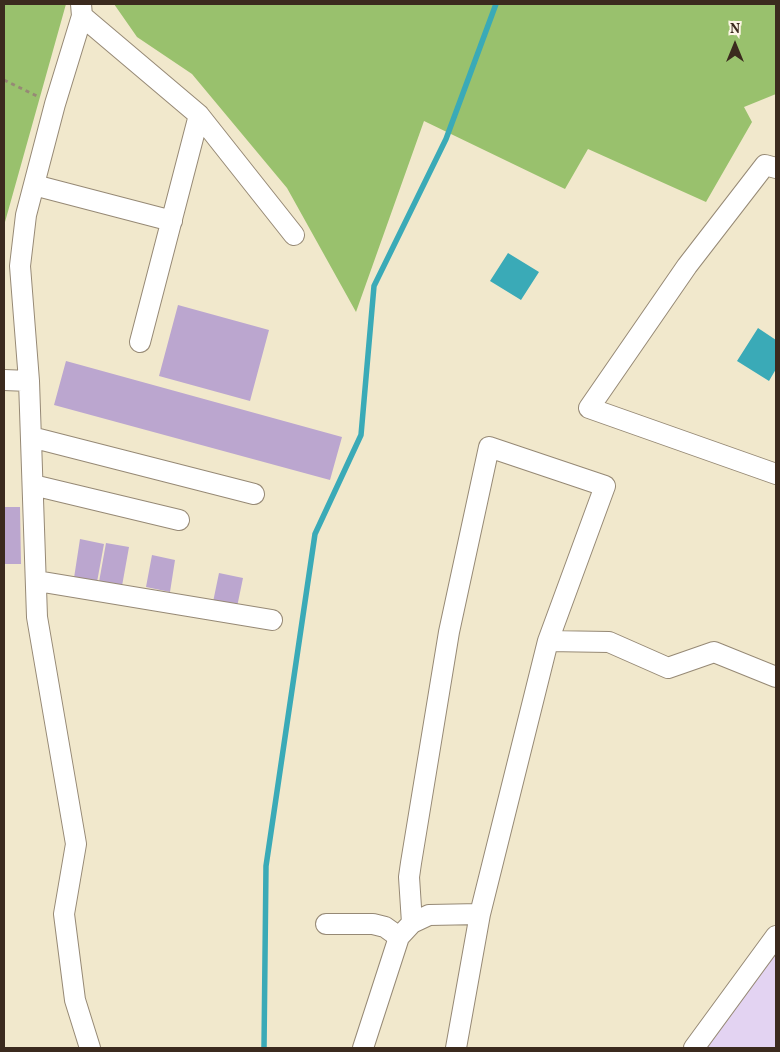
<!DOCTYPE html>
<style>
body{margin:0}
#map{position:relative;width:780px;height:1052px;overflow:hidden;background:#f1e8cc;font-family:Vollkorn,serif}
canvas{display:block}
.frame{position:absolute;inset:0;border:5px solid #3b2a1e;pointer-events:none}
.north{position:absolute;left:710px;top:20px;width:50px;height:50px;-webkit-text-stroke:4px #fcf5e5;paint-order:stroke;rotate:0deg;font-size:14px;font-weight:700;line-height:20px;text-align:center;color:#3b2a1e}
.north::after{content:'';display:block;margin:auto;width:18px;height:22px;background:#3b2a1e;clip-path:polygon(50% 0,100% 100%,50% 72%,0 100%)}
</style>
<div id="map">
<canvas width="780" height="1052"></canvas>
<div class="frame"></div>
<div class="north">N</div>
</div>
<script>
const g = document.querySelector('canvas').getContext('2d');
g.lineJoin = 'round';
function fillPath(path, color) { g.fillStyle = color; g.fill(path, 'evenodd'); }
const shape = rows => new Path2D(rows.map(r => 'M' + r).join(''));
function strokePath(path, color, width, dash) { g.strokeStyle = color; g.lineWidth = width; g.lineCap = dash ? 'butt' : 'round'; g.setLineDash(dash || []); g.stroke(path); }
const built = shape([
 [776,936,776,1048,694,1048]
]);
const green = shape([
 [4,4,66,4,5,222,4,222],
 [114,4,776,4,776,94,744,107,752,122,706,202,588,149,565,189,424,121,356,312,287,188,192,74,137,37]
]);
const water = shape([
 [508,253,539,272,521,300,490,281],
 [758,328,776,340,776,369,769,381,737,361]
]);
const stream = shape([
 [264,1048,266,866,315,534,361,435,374,286,446,139,496,4]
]);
const building = shape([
 [178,305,269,330,250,401,159,376],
 [66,361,342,437,330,480,54,405],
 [4,507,20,507,21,564,4,564],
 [80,539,104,544,97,582,74,578],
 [106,543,129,547,122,586,99,582],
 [152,555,175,560,170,592,146,587],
 [219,573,243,578,237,607,213,602]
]);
const path = shape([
 [4,80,39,97]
]);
const minor = shape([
 [81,4,82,16,55,104,26,215,20,266,29,381,37,617,76,844,64,914,75,1000,90,1048],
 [82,16,199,115,294,235],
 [776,168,765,165,687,266,589,408,776,474],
 [34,185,172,221],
 [140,342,199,115],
 [4,380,29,381],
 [31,437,254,494],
 [33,485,179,520],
 [37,581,272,620],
 [412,923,409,877,411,863,449,632,489,447,605,486,548,641],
 [326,924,373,924,385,927,399,937],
 [363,1048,399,937,412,923,429,915,480,914],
 [456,1048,480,914,548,641,609,642,668,668,714,652,776,677],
 [694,1048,776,936]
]);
fillPath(built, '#e3d3f2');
fillPath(green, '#99c16d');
fillPath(water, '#3aaab7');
strokePath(stream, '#3aaab7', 5.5);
fillPath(building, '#bba6cf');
strokePath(minor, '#968975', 22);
strokePath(path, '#968975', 3, [4, 4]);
strokePath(minor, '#fff', 20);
</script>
